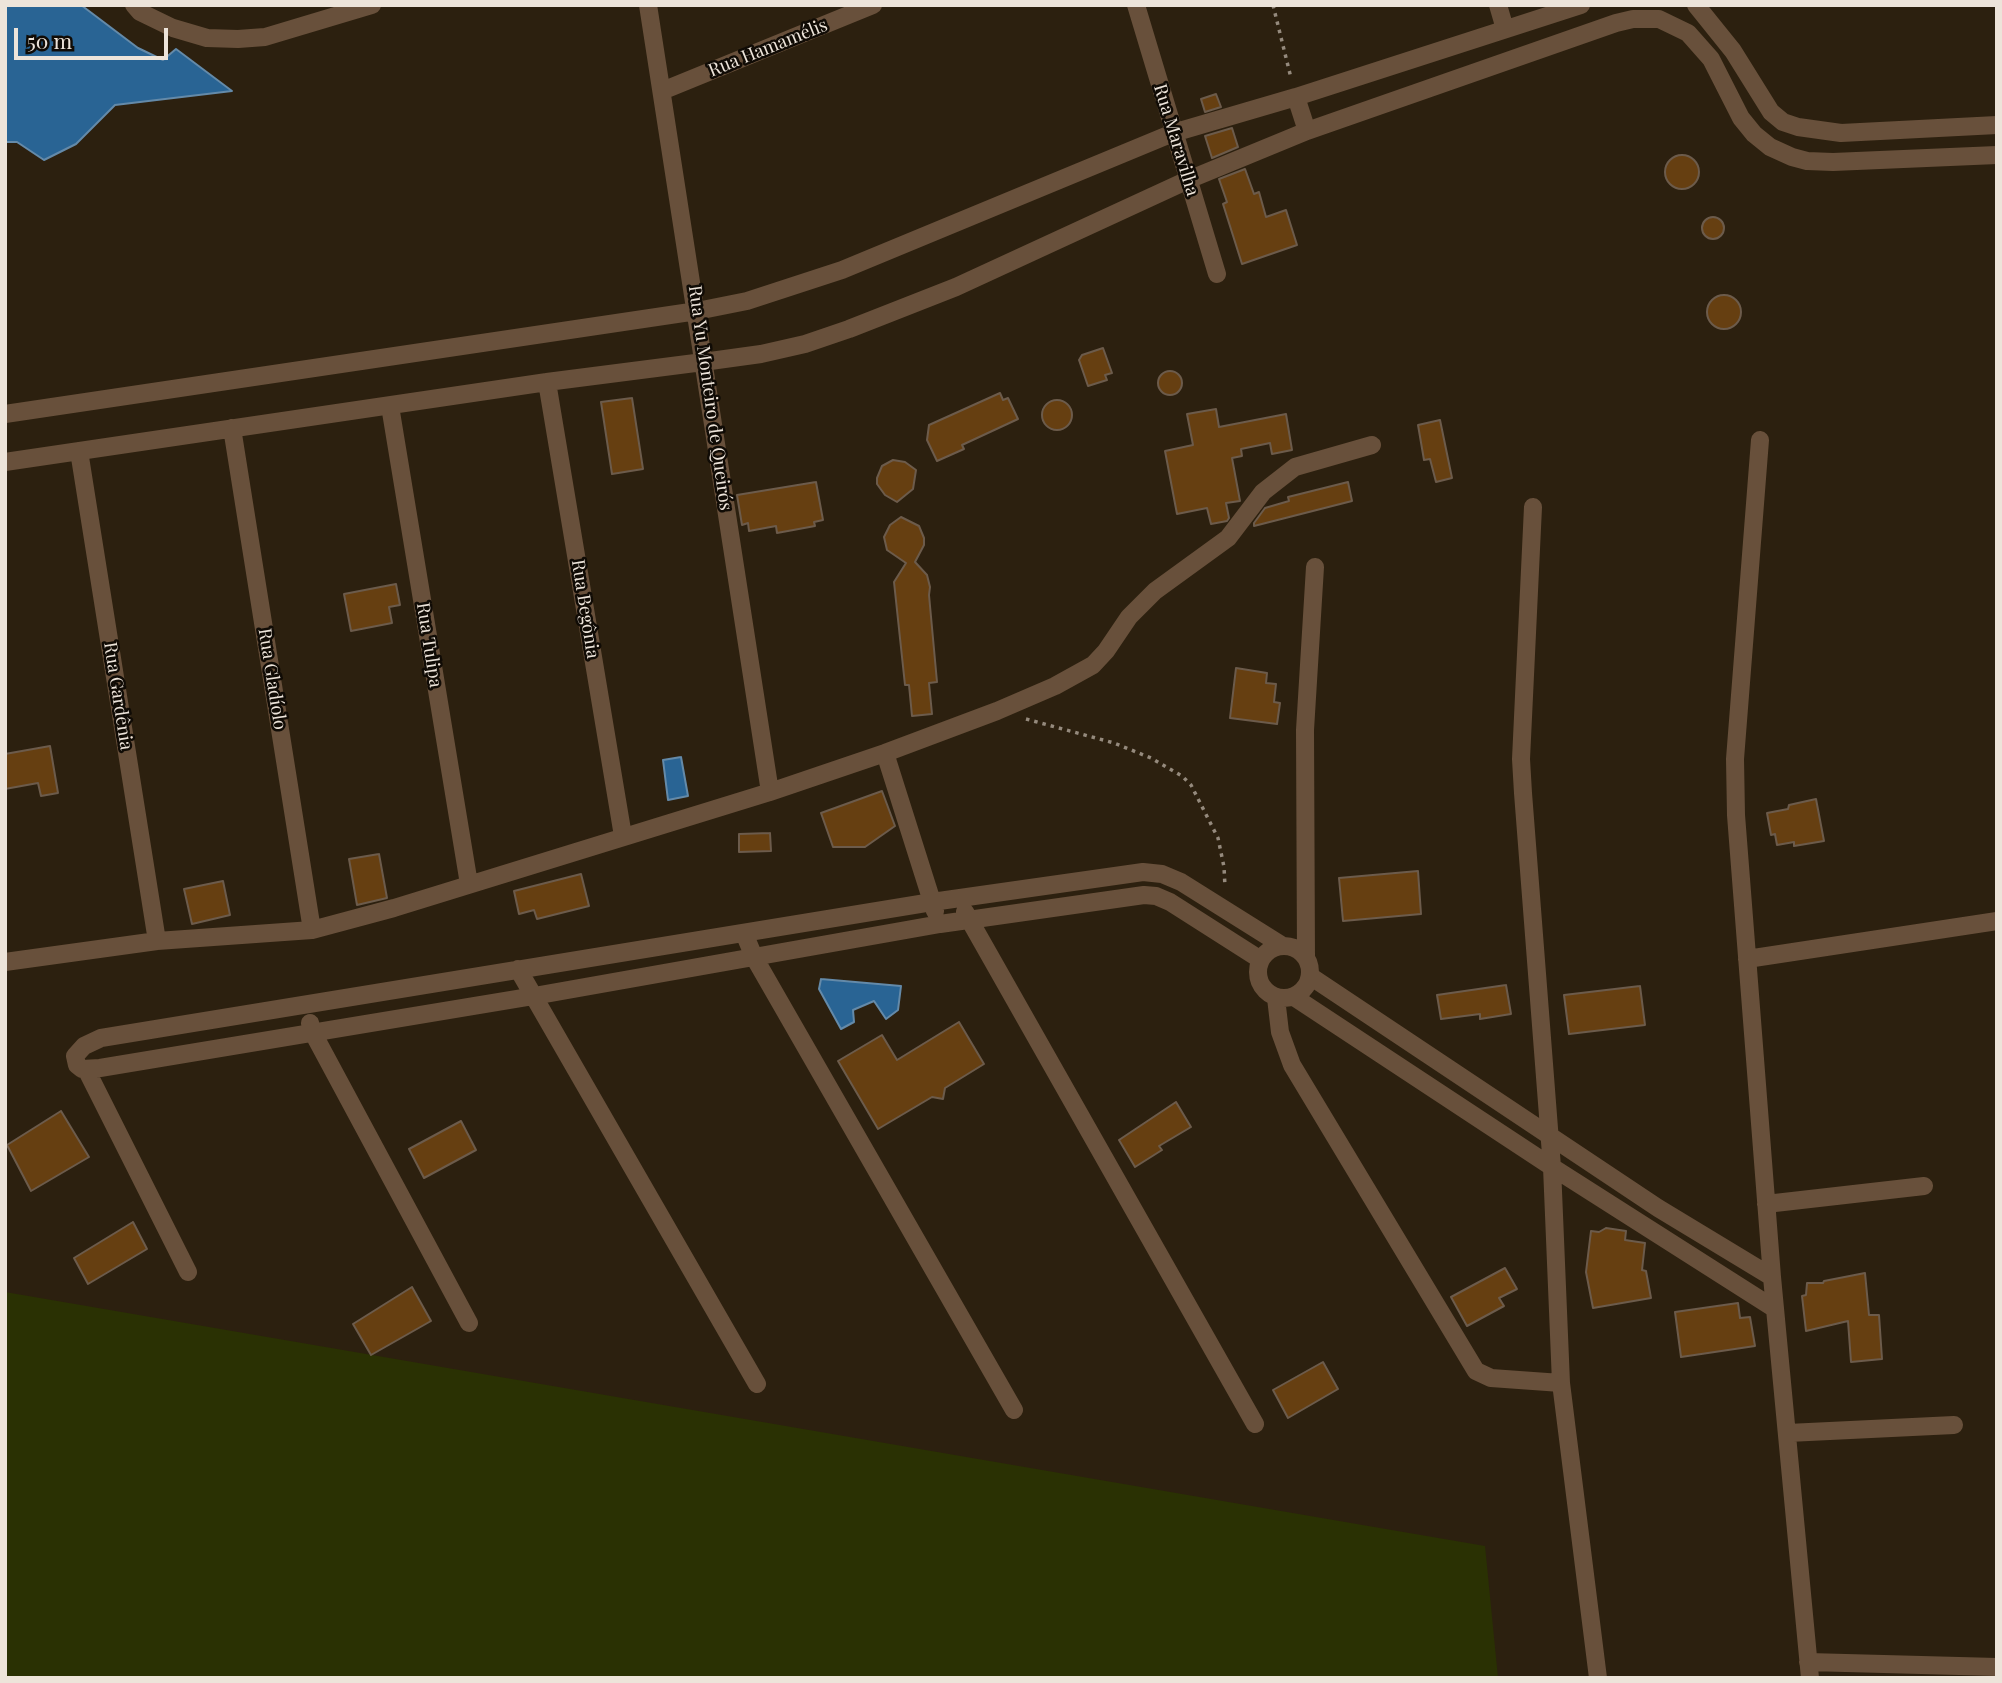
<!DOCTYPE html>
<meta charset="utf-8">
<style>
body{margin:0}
#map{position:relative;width:2002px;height:1683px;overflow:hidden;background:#2c200f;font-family:"Playfair Display",serif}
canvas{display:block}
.frame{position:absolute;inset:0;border:7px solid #ede4da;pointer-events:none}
.scale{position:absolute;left:14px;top:28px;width:154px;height:32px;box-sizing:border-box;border:4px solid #ede4da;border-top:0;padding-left:9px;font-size:21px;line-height:24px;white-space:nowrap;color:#ede4da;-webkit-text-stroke:5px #100b05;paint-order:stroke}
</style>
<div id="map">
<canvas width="2002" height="1683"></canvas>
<div class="frame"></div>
<div class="scale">50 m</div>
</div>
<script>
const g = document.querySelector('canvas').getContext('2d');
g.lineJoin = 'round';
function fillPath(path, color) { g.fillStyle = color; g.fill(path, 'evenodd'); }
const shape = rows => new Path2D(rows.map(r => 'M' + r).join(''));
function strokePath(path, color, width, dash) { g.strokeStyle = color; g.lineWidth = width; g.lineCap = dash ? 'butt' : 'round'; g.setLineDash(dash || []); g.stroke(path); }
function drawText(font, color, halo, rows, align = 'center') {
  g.font = font + ' "Playfair Display",serif'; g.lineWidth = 5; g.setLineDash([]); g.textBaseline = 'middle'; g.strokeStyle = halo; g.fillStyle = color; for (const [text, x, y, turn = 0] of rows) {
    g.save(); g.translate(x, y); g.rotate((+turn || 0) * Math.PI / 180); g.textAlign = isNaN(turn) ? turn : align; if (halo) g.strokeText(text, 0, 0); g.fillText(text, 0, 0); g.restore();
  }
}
const green = shape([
 [5,1292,1485,1546,1498,1678,5,1678]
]);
const water = shape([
 [5,5,81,5,138,48,163,60,176,49,232,91,115,105,76,144,44,160,17,142,5,142,5,5],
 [681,757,688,796,668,800,663,760,681,757],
 [821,979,901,986,898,1010,886,1019,874,1001,853,1010,854,1022,841,1029,819,989,821,979]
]);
const building = shape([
 [1216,94,1221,107,1205,112,1201,99,1216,94],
 [1232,128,1238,147,1212,158,1205,136,1232,128],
 '1665 172a17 17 0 1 1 34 0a17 17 0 1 1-34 0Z',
 [1245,169,1254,194,1259,192,1266,217,1286,210,1297,245,1242,264,1223,204,1227,202,1219,179,1245,169],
 '1702 228a11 11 0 1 1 22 0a11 11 0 1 1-22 0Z',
 '1707 312a17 17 0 1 1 34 0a17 17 0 1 1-34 0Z',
 [1103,348,1112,373,1105,375,1107,380,1088,386,1079,360,1082,355,1103,348],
 '1158 383a12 12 0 1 1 24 0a12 12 0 1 1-24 0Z',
 [1000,393,1003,400,1008,398,1018,419,962,445,964,449,937,461,927,440,929,425,1000,393],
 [632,398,643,469,612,474,601,402,632,398],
 '1042 415a15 15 0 1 1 30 0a15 15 0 1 1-30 0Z',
 [1216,409,1219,427,1286,414,1292,450,1272,454,1270,443,1241,449,1242,456,1232,458,1240,501,1226,503,1229,518,1227,521,1211,524,1207,508,1177,514,1165,451,1193,445,1187,414,1216,409],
 [1440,420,1452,478,1436,482,1430,459,1424,460,1418,425,1440,420],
 [893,460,905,462,916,470,913,489,897,502,885,495,877,484,877,478,882,466,893,460],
 [816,482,823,520,814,522,815,526,777,533,776,526,749,531,748,523,742,525,737,495,816,482],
 [1348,482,1352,501,1254,526,1254,523,1265,508,1289,501,1288,497,1348,482],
 [901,517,919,526,924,538,924,545,915,562,927,575,930,587,929,595,937,682,929,683,932,714,912,716,909,685,905,685,894,582,906,563,887,550,884,537,890,525,901,517],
 [396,584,400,605,389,607,392,623,351,631,344,594,396,584],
 [1236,668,1267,673,1266,683,1276,684,1274,702,1280,703,1277,724,1230,718,1236,668],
 [50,746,58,793,41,796,38,783,5,789,5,754,50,746],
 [882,791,895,826,865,847,833,847,821,813,882,791],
 [1816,799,1824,841,1794,846,1794,842,1777,845,1775,834,1771,835,1767,813,1788,809,1789,805,1816,799],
 [770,833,771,851,739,852,739,834,770,833],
 [379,854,387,898,357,905,349,859,379,854],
 [1418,871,1421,914,1343,921,1339,878,1418,871],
 [581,874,589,906,537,919,534,910,519,914,514,891,581,874],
 [223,881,230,915,192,924,184,889,223,881],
 [1506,985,1511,1014,1480,1019,1480,1014,1441,1019,1437,995,1506,985],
 [1640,986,1645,1025,1569,1034,1564,995,1640,986],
 [959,1022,984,1064,945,1088,943,1099,932,1097,878,1129,838,1061,882,1035,897,1060,959,1022],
 [1176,1102,1191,1127,1159,1146,1162,1150,1135,1167,1119,1140,1176,1102],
 [61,1111,89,1157,31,1191,7,1145,61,1111],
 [461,1121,476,1150,424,1178,409,1149,461,1121],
 [133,1222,147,1249,88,1284,74,1258,133,1222],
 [1606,1228,1626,1231,1625,1240,1645,1243,1642,1270,1646,1271,1651,1298,1593,1308,1586,1272,1591,1231,1599,1232,1606,1228],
 [1505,1268,1517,1289,1499,1298,1504,1306,1467,1326,1451,1297,1505,1268],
 [1865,1273,1869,1315,1879,1315,1882,1359,1851,1362,1848,1321,1806,1331,1802,1296,1806,1295,1807,1283,1823,1283,1824,1281,1865,1273],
 [412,1287,431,1321,371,1355,353,1324,412,1287],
 [1738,1303,1740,1318,1750,1317,1755,1346,1681,1357,1675,1312,1738,1303],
 [1323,1362,1338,1389,1288,1418,1273,1390,1323,1362]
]);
const path = shape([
 [1273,5,1291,78],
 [1026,719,1114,743,1151,758,1182,776,1191,785,1218,838,1224,867,1225,887]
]);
const street = shape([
 [134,5,140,12,173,28,207,38,238,39,265,37,372,5],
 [648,5,770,792],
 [1136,5,1217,274],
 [1498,5,1505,29],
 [1696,5,1733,51,1771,112,1783,122,1798,127,1841,133,1997,125],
 [662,91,873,5],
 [1296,97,1307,131],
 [547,382,623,836],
 [390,406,469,884],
 [5,414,697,311,747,301,842,270,1173,133,1296,97,1581,5],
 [232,428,312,930],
 [1760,440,1735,759,1736,815,1772,1277,1810,1678],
 [79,451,157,941],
 [5,462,547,382,703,362,761,354,805,344,849,329,956,287,1188,180,1307,131,1616,23,1633,19,1659,19,1688,33,1711,59,1741,118,1754,134,1770,147,1792,157,1807,161,1833,162,1997,155],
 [1533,507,1521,759,1523,793,1552,1167,1561,1383,1598,1678],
 [885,753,935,911],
 [965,912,1255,1424],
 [744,933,754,957,1014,1410],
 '1258 972a26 26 0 1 1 52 0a26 26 0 1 1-52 0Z',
 [1306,958,1305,730,1315,567],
 [1747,959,1997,921],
 [1261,960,1170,902,1156,896,1144,895,940,924,534,996,100,1068,82,1069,77,1065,75,1056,84,1046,101,1038,932,902,1143,872,1162,874,1181,882,1283,946],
 [5,962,157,941,312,930,394,908,770,792,885,753,997,711,1055,686,1093,665,1106,651,1129,617,1155,591,1228,538,1263,492,1295,467,1372,445],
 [518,969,757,1384],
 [1310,976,1658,1208,1772,1277],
 [1294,997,1552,1167,1775,1309],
 [1276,998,1280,1032,1292,1065,1476,1371,1491,1378,1561,1383],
 [310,1023,312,1031,469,1323],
 [86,1069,188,1272],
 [1766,1204,1924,1186],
 [1788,1433,1954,1425],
 [1808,1662,1997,1667]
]);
const streetNames = [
 ["Rua Hamamélis",768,48,-22],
 ["Rua Maravilha",1176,140,73],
 ["Rua Yu Monteiro de Queirós",710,398,82],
 ["Rua Begônia",585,609,81],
 ["Rua Tulipa",429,645,81],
 ["Rua Gladíolo",272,679,81],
 ["Rua Gardênia",118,696,81]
];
fillPath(green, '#2a3103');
fillPath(water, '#296494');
strokePath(water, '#648aa9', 2);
fillPath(building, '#663f11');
strokePath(building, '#6c5b4b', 2);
strokePath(path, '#958a7d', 3.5, [3.5, 5]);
strokePath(street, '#68503b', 18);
drawText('18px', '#ede4da', '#100b05', streetNames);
</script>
